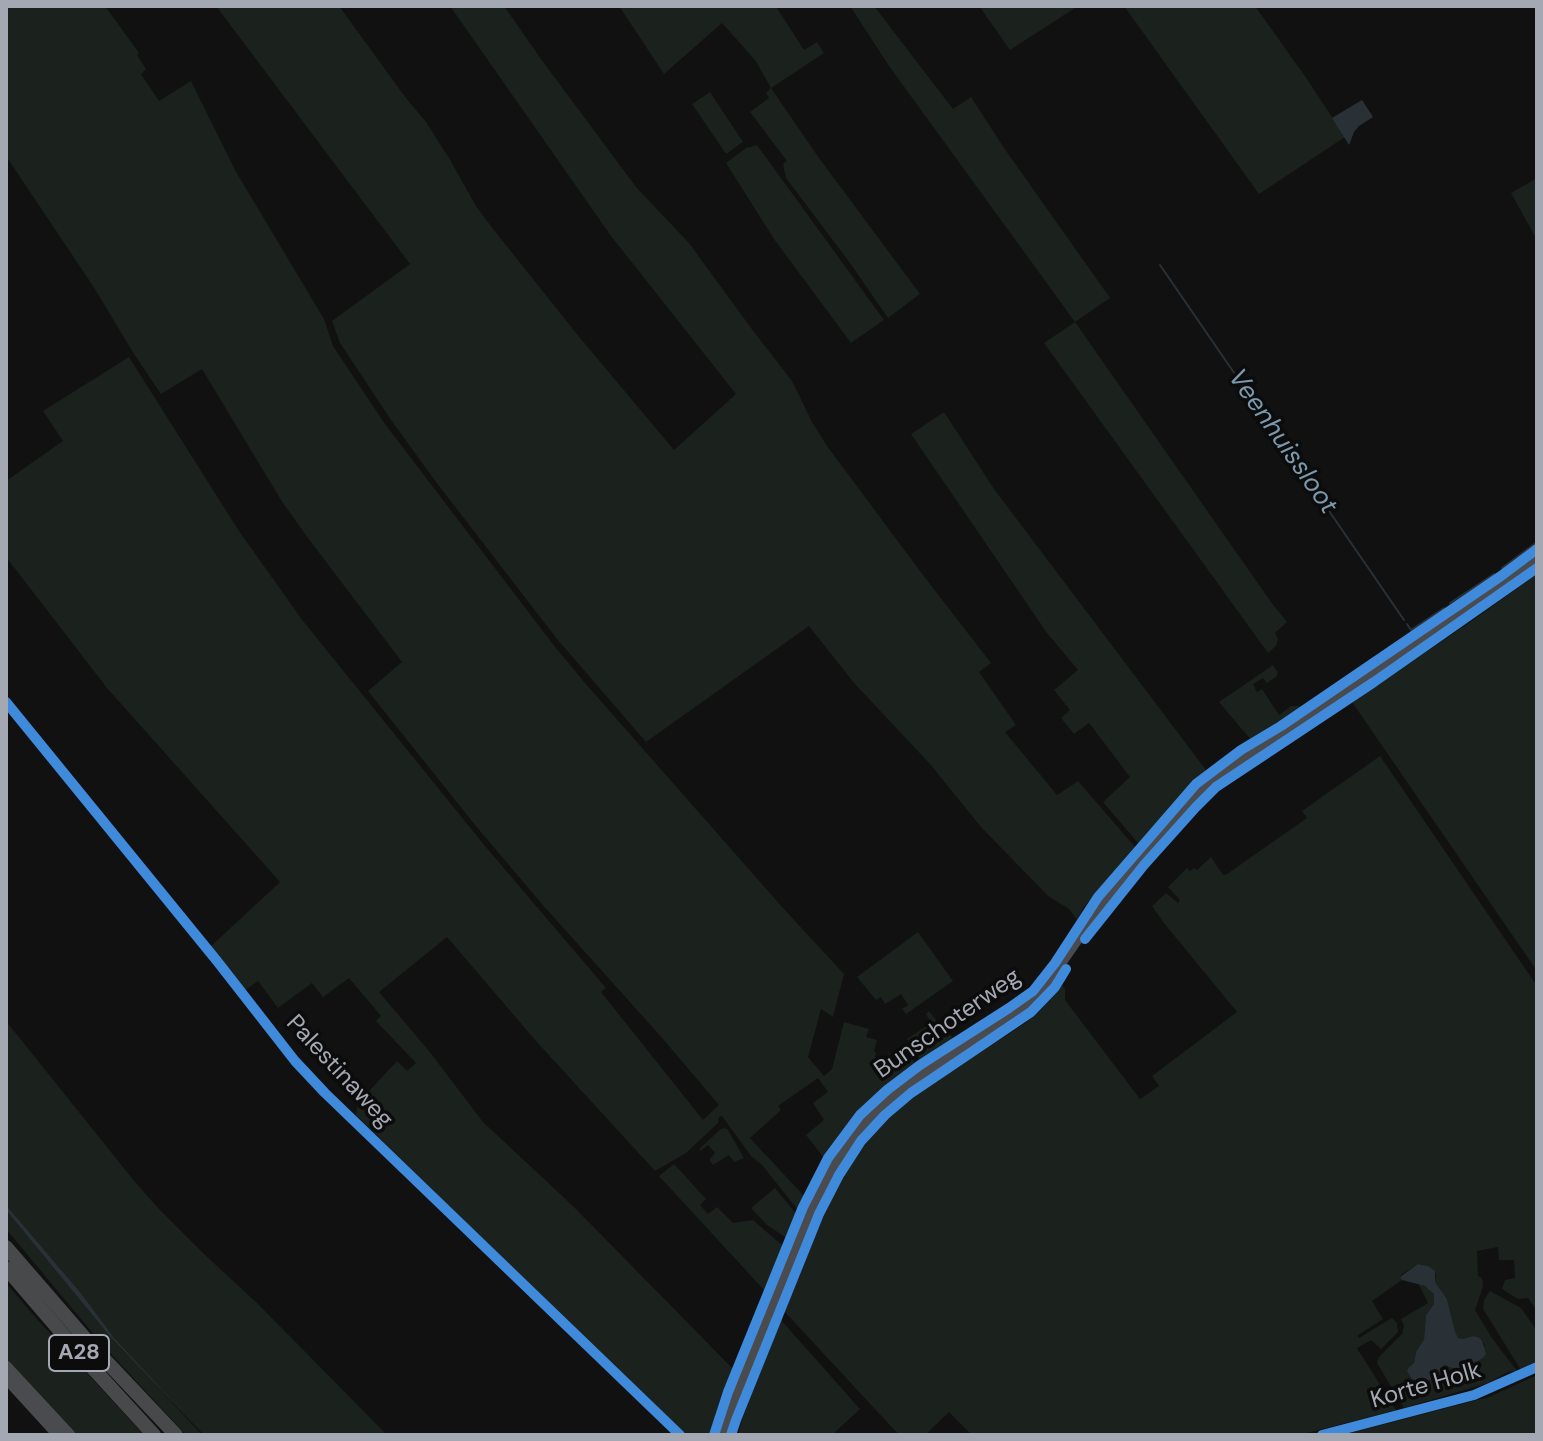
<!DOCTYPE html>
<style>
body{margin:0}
#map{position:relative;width:1543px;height:1441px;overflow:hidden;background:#111112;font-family:"DM Sans",sans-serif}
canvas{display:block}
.frame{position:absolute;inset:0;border:8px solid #a3a8b2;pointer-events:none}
</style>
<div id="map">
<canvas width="1543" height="1441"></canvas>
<div class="frame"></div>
</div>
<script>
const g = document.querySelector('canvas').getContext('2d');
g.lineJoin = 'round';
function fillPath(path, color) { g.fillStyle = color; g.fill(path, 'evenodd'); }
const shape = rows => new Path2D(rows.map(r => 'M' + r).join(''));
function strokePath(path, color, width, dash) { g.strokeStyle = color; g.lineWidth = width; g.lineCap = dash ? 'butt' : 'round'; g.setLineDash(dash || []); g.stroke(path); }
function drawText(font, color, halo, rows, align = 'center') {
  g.font = font + ' "DM Sans",sans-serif'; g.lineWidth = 7; g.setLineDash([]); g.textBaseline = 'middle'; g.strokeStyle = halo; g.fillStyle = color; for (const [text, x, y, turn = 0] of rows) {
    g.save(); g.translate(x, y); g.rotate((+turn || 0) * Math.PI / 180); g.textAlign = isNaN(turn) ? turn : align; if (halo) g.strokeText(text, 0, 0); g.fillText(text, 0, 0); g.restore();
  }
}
const green = shape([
 [6,6,105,6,139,53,137,55,146,69,141,74,159,101,191,81,235,170,324,319,333,346,385,424,552,643,585,683,783,908,844,974,833,1017,821,1009,808,1057,824,1076,832,1069,844,1022,869,1029,866,1037,877,1040,874,1051,876,1052,875,1057,886,1060,889,1053,898,1055,901,1044,916,1065,885,1089,883,1088,861,1109,824,1158,806,1135,824,1120,813,1103,828,1092,818,1078,778,1106,781,1110,750,1138,806,1198,800,1210,798,1210,762,1165,751,1156,722,1116,719,1117,718,1123,686,1153,655,1171,536,1041,447,937,379,992,429,1051,483,1122,574,1207,733,1369,721,1399,710,1435,685,1435,513,1269,356,1115,358,1103,397,1061,407,1071,416,1063,376,1021,381,1016,349,978,323,997,312,983,278,1008,258,981,244,991,209,948,280,882,107,688,6,557,6,481,63,441,43,411,129,357,239,531,303,621,485,846,606,988,601,992,703,1120,719,1105,663,1039,541,903,475,825,368,691,402,662,305,534,281,500,202,369,161,394,134,354,93,286,6,156],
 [216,6,339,6,406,98,426,122,449,158,476,206,490,225,576,333,674,450,736,394,611,236,450,6,504,6,541,59,636,187,689,243,751,328,792,381,812,422,827,446,923,575,991,663,979,672,1016,725,1005,732,1057,795,1078,781,1135,847,1083,908,1077,920,1069,909,1048,896,981,827,930,764,854,683,809,626,646,742,557,639,436,482,391,420,340,343,332,321,410,264],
 [619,6,779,6,777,8,804,50,817,42,824,53,771,88,819,158,920,294,888,318,850,263,786,178,783,164,787,161,750,112,769,98,766,93,771,88,755,60,722,23,664,74],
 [850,6,874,6,953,109,971,97,1004,148,1108,295,1110,298,1075,322,1271,602,1287,622,1275,633,1278,639,1276,646,1268,653,1044,343,1075,322,889,66],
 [979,6,1078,6,1010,50],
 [1124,6,1255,6,1307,79,1345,137,1259,194],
 [710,92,743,142,726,154,692,104],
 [757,145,884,320,851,343,774,239,726,163,746,148],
 [1537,178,1537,240,1511,193],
 [944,412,994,489,1206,770,1189,786,1138,843,1103,802,1130,777,1089,723,1074,734,1061,718,1070,710,1054,690,1078,670,1047,633,911,434],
 [1537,574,1537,971,1352,702,1469,623],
 [1273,665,1278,673,1276,677,1267,683,1263,678,1253,684,1257,692,1262,689,1279,715,1291,706,1301,706,1303,709,1251,740,1219,702],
 [1380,756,1537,986,1537,1311,1528,1298,1518,1299,1502,1289,1505,1280,1515,1278,1514,1260,1499,1260,1498,1247,1477,1251,1478,1276,1482,1278,1483,1286,1475,1310,1492,1338,1517,1371,1508,1372,1488,1383,1404,1408,1377,1363,1379,1357,1402,1334,1404,1326,1401,1319,1428,1303,1418,1283,1430,1289,1434,1294,1434,1304,1426,1315,1424,1339,1416,1352,1414,1363,1409,1367,1444,1365,1455,1369,1485,1346,1482,1340,1478,1337,1473,1336,1463,1339,1458,1338,1455,1331,1447,1299,1435,1282,1436,1274,1428,1266,1419,1264,1402,1274,1400,1277,1402,1280,1372,1301,1383,1319,1358,1335,1359,1338,1392,1318,1397,1323,1398,1332,1381,1349,1371,1340,1357,1348,1396,1410,1299,1435,972,1435,949,1412,925,1435,899,1435,784,1311,805,1256,846,1169,883,1122,916,1094,1024,1024,1038,1013,1062,985,1065,989,1065,1000,1140,1099,1159,1086,1152,1076,1237,1012,1164,923,1152,906,1166,893,1178,903,1180,900,1168,887,1187,868,1190,871,1194,868,1197,870,1211,857,1223,875,1227,874,1307,818,1302,811],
 [918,932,953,981,906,1014,902,1009,908,1005,901,994,885,1004,881,997,876,1000,857,977],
 [929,1011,935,1019,955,1040,921,1061,907,1039,931,1023,926,1014],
 [6,1021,135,1182,159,1209,204,1254,258,1304,387,1435,204,1435,136,1363,202,1435,186,1435,100,1342,6,1229,6,1210,108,1334,134,1361,106,1329,80,1292,6,1205],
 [725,1128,728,1130,744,1158,734,1162,729,1155,713,1165,709,1160,715,1153,708,1145,700,1151,700,1148,721,1129],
 [674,1164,706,1199,700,1205,708,1214,717,1207,733,1223,753,1220,783,1246,764,1290,659,1176],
 [775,1188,797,1215,797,1218,788,1239,767,1225,751,1208],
 [6,1283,36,1318,144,1435,74,1435,6,1361],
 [1490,1291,1521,1308,1537,1331,1537,1363,1521,1370,1483,1309,1484,1300],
 [781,1320,860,1409,832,1435,738,1435,741,1422],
 [1537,1375,1537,1435,1343,1435,1489,1397]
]);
const water = shape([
 [1362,100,1373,117,1359,126,1354,132,1349,145,1332,118],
 [6,1205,80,1292,114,1338,204,1435,108,1334,6,1210],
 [1418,1264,1428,1266,1435,1271,1435,1282,1447,1299,1455,1331,1458,1338,1463,1339,1473,1336,1478,1337,1482,1340,1486,1354,1483,1358,1466,1368,1455,1369,1444,1365,1434,1378,1428,1381,1421,1382,1412,1379,1407,1371,1409,1367,1414,1363,1416,1352,1424,1339,1426,1315,1434,1304,1434,1294,1425,1286,1402,1280,1400,1277]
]);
const stream = shape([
 [1160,265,1404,620],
 [1502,568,1537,542],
 [1450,603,1494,574],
 [1407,624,1411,630,1444,608]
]);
const minor = shape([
 [6,702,217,961,295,1061,325,1093,680,1435],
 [1322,1435,1474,1395,1537,1367]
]);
const secondary = shape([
 [6,1366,70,1435],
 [6,1378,58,1435],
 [722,1435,755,1347,814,1205,839,1157,852,1138,874,1113,904,1087,1023,1007,1042,990,1094,915,1159,838,1204,788,1230,768,1505,583,1537,558]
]);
const motorway = shape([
 [6,1247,90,1344,176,1435],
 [6,1268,79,1353,154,1435]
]);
const cycleway = shape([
 [6,702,217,961,295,1061,325,1093,680,1435],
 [1085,939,1144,865,1196,807,1216,787,1374,682,1537,568],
 [714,1435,728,1392,803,1207,828,1158,860,1115,887,1090,920,1065,1009,1008,1033,991,1055,963,1098,897,1196,784,1241,750,1281,726,1501,576,1537,549],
 [731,1435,736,1420,819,1214,839,1175,861,1141,885,1115,911,1093,1031,1012,1055,987,1066,969],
 [1322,1435,1474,1395,1537,1367]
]);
const shields = [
 [79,1353,60]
];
const shieldNames = [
 ["A28",79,1353]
];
const streetNames = [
 ["Bunschoterweg",948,1024,-35],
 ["Palestinaweg",339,1072,47],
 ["Korte Holk",1426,1386,-16]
];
const waterNames = [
 ["Veenhuissloot",1282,442,55]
];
fillPath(green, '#1b211c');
fillPath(water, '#293136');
strokePath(stream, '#293136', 2);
strokePath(minor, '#46474a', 8);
strokePath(secondary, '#4a4b4e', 11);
strokePath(motorway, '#48494b', 14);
strokePath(cycleway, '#408adc', 10);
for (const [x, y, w] of shields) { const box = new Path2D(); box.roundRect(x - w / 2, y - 18, w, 36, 6); g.fillStyle = '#0c0c0d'; g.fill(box); strokePath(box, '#a3a8b2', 2); }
drawText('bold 22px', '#a3a8b2', null, shieldNames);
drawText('24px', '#a3a8b2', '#0c0c0d', streetNames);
drawText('italic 26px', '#7b98ac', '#0c0c0d', waterNames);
</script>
